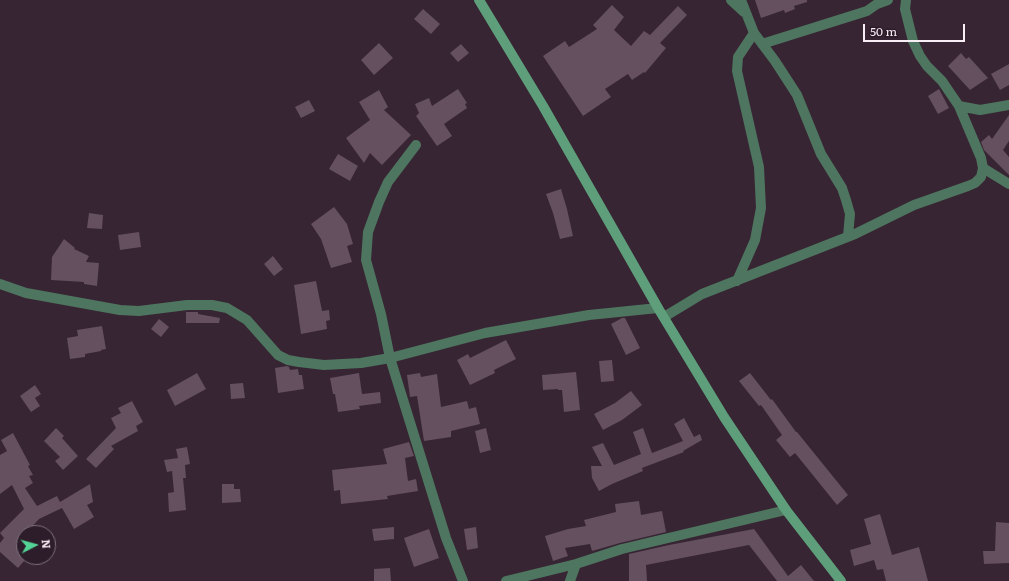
<!DOCTYPE html>
<style>
body{margin:0}
#map{position:relative;width:1009px;height:581px;overflow:hidden;background:#372533;font-family:Literata,serif}
canvas{display:block}
.north{position:absolute;left:16px;top:525px;width:40px;height:40px;box-sizing:border-box;background:#2d1c29;border:1px solid #7f707b;border-radius:50%;rotate:84deg;font-size:11px;font-weight:700;line-height:16px;text-align:center;color:#f9edf6}
.north::after{content:'';display:block;margin:auto;width:14px;height:18px;background:#53d396;clip-path:polygon(50% 0,100% 100%,50% 72%,0 100%)}
.scale{position:absolute;left:863px;top:24px;width:102px;height:18px;box-sizing:border-box;border:2px solid #f9edf6;border-top:0;padding-left:5px;font-size:12px;line-height:14px;white-space:nowrap;color:#f9edf6;-webkit-text-stroke:3px #2d1c29;paint-order:stroke}
</style>
<div id="map">
<canvas width="1009" height="581"></canvas>
<div class="north">N</div>
<div class="scale">50 m</div>
</div>
<script>
const g = document.querySelector('canvas').getContext('2d');
g.lineJoin = 'round';
function fillPath(path, color) { g.fillStyle = color; g.fill(path, 'evenodd'); }
const shape = rows => new Path2D(rows.map(r => 'M' + r).join(''));
function strokePath(path, color, width, dash) { g.strokeStyle = color; g.lineWidth = width; g.lineCap = dash ? 'butt' : 'round'; g.setLineDash(dash || []); g.stroke(path); }
const building = shape([
 [755,0,807,0,807,2,794,6,795,9,785,13,784,10,761,18],
 [612,5,624,17,614,30,631,46,644,31,650,35,678,6,687,15,660,43,666,48,645,73,644,72,632,80,628,74,605,89,611,97,583,116,543,56,565,41,569,47,597,29,593,25],
 [423,9,440,24,431,34,414,19],
 [379,43,393,58,374,75,361,60],
 [461,44,469,53,458,62,450,53],
 [961,53,966,59,969,57,988,78,970,90,948,66],
 [1009,64,1009,85,1000,90,991,74],
 [458,89,467,103,465,104,467,108,444,124,452,136,437,146,416,116,419,113,415,104,429,98,432,106],
 [939,89,949,108,938,114,928,96],
 [379,90,388,107,384,110,411,135,382,165,370,153,364,163,346,138,370,120,359,102],
 [309,100,315,111,301,118,295,107],
 [1009,115,1009,141,1003,150,1009,157,1009,175,984,150,981,142,989,135,992,139],
 [338,154,358,166,350,181,329,169],
 [561,189,567,209,573,236,560,239,553,213,546,194],
 [334,207,347,224,353,244,347,246,352,262,331,268,321,239,311,224],
 [89,213,103,215,102,229,87,228],
 [139,232,141,247,120,250,118,235],
 [64,239,75,248,74,249,89,256,86,262,99,263,97,286,84,284,84,282,51,280,52,257],
 [273,256,283,269,274,276,264,264],
 [316,281,322,311,329,310,330,320,326,321,327,329,301,334,294,285],
 [186,312,198,312,198,314,220,318,219,323,186,323],
 [622,318,625,318,640,348,626,355,611,324],
 [159,319,169,327,161,337,151,329],
 [102,326,106,349,101,350,101,351,85,354,85,357,70,359,67,338,78,336,77,330],
 [506,340,516,359,494,370,495,373,470,385,457,360,468,354,470,358],
 [612,360,614,381,601,382,599,361],
 [287,366,289,367,290,370,298,369,299,375,302,375,304,389,278,393,275,368],
 [576,372,580,410,564,412,562,390,558,390,558,389,543,390,542,375],
 [197,373,206,389,175,406,167,390],
 [359,373,362,394,380,392,381,403,359,406,360,409,338,412,335,394,333,394,330,378],
 [420,373,421,377,437,374,441,407,467,401,469,409,476,407,480,424,451,431,451,437,424,441,417,396,410,397,407,375],
 [750,373,771,400,772,399,796,432,797,432,848,495,837,505,795,453,790,457,776,440,782,435,761,405,759,406,739,381],
 [243,383,245,398,231,399,230,384],
 [35,385,41,394,35,398,40,406,31,412,20,396],
 [631,391,642,405,622,420,603,430,594,414,615,403],
 [132,401,143,422,136,426,138,431,111,446,114,449,96,468,86,459,116,428,111,418,121,413,118,408],
 [684,418,694,437,700,434,702,440,683,451,684,452,642,468,643,471,612,484,599,491,592,478,591,466,602,466,592,447,603,443,614,465,641,454,633,432,643,428,652,453,683,441,674,424],
 [56,428,64,436,62,438,78,456,63,470,55,461,60,457,44,441],
 [486,428,491,450,480,453,475,431],
 [13,433,30,465,28,466,33,475,29,476,33,483,25,488,37,506,57,496,60,502,90,484,93,502,87,505,94,517,74,529,62,508,39,519,26,533,24,533,24,535,20,540,24,544,24,561,18,568,0,552,0,543,4,538,0,533,24,509,12,485,0,494,0,455,7,451,1,440],
 [409,442,414,456,405,458,408,481,416,479,418,491,387,496,388,499,341,504,340,490,334,491,332,470,387,464,383,449],
 [187,447,190,464,185,465,186,478,183,478,186,510,169,512,168,493,174,492,172,471,167,472,164,460,178,458,176,449],
 [222,484,234,484,234,489,240,489,241,502,222,503],
 [639,501,641,515,662,511,666,532,620,543,592,551,590,544,565,548,568,556,553,561,545,536,568,529,586,526,584,520,616,512,615,504],
 [880,514,892,555,919,547,928,581,886,581,883,569,877,570,874,560,854,566,850,550,871,544,864,519],
 [996,522,1009,523,1009,563,984,564,983,551,995,551],
 [394,527,394,539,374,541,372,529],
 [476,527,478,548,467,550,464,529],
 [429,529,439,558,414,567,404,538],
 [754,529,788,576,801,565,814,581,777,581,749,545,646,565,647,581,629,581,629,554,669,545],
 [390,568,391,581,374,581,374,569]
]);
const minor = shape([
 [731,0,744,12],
 [741,0,754,33,775,61,797,95,821,154,842,188,846,200,850,214,848,236],
 [762,44,867,11,877,4,888,0],
 [959,106,980,110,1009,105],
 [416,145,388,182,379,202,368,232,366,260,381,314,390,358,446,538,463,581],
 [983,168,1009,184],
 [737,281,755,240,761,208,759,167,737,71,738,57,754,33],
 [0,284,26,293,120,310,139,311,187,305,212,305,227,308,247,320,278,355,288,360,299,362,324,365,361,363,390,358,485,333,589,315,658,308],
 [664,317,702,294,855,234,914,205,968,186,975,183,981,177,983,168,981,158,959,106,942,81,927,66,920,56,913,41,905,9,906,0],
 [506,581,576,564,622,549,786,510],
 [570,581,576,564]
]);
const secondary = shape([
 [479,0,543,106,658,308,724,417,786,510,841,581]
]);
fillPath(building, '#64505f');
strokePath(minor, '#4e755f', 10);
strokePath(secondary, '#5e9e7b', 10);
</script>
